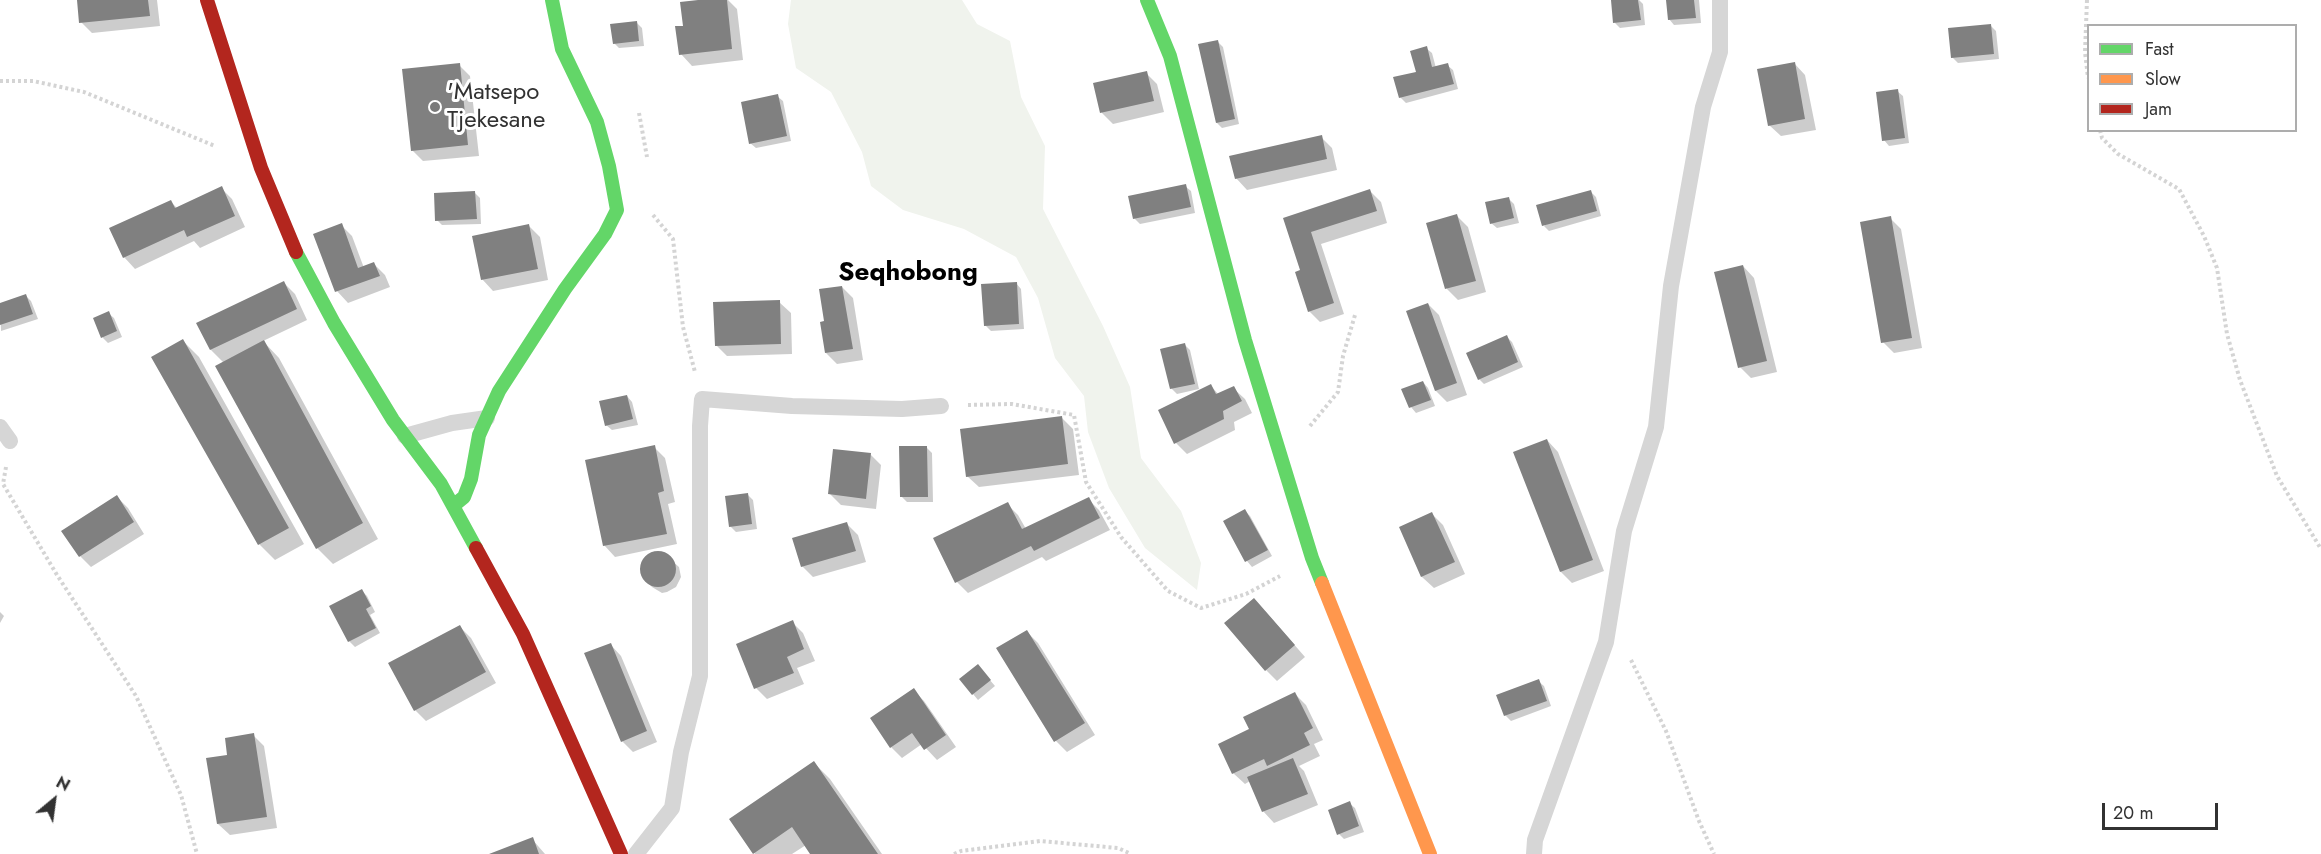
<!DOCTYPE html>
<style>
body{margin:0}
#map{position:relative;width:2321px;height:854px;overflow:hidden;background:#fff;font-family:Jost,sans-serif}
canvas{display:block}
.legend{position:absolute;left:2087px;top:24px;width:210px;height:108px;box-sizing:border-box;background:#fff;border:2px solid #adadad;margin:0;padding:8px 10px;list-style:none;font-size:18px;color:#323232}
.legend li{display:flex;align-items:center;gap:12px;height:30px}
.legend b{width:30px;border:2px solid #adadad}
.north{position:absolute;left:24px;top:770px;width:60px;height:60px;-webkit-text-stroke:4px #fff;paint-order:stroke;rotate:29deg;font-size:16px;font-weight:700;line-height:24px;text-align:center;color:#323232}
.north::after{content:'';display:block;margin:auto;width:21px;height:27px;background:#323232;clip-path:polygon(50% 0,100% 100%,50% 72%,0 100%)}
.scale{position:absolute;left:2102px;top:803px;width:116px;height:27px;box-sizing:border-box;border:3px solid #323232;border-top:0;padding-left:8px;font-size:18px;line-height:21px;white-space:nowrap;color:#323232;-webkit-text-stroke:4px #fff;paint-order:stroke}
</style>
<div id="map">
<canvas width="2321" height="854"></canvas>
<ul class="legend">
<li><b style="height:8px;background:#63d668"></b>Fast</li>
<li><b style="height:8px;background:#ff974d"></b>Slow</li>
<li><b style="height:8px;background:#b3261e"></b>Jam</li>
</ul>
<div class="north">N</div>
<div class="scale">20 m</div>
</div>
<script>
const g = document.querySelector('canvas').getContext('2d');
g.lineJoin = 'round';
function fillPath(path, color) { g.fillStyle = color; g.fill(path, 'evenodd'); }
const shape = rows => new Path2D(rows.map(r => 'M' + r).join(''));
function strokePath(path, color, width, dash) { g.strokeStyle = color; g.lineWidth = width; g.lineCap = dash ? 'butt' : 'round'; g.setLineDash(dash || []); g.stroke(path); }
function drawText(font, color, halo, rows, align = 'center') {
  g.font = font + ' Jost,sans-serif'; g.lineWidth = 6; g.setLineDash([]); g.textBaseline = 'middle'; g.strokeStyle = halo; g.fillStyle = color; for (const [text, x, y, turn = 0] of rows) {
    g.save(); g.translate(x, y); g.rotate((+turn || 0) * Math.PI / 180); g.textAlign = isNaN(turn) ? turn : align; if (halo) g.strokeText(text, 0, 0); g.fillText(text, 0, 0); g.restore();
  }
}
const green = shape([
 [791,0,962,0,977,24,1010,41,1021,97,1045,146,1043,209,1103,326,1130,387,1141,458,1181,511,1201,563,1197,590,1145,548,1109,488,1088,432,1084,396,1055,358,1038,298,1016,257,964,229,903,210,871,186,862,152,831,92,796,68,788,24]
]);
const shadow = shape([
 [79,0,157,0,160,26,92,33,81,22],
 [711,0,728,0,737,9,743,60,692,66,681,54,684,27],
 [1624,0,1639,0,1643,4,1645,25,1620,28,1615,23],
 [1668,0,1699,0,1701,23,1674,25,1669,19],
 [636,22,642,28,644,46,619,48,614,43],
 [1990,25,1996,31,1999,59,1958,63,1952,57],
 [1217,41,1223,47,1239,124,1222,128,1217,123],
 [1426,48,1432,53,1436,68,1447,65,1453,70,1458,89,1406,103,1400,97,1418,73],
 [1794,63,1805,75,1816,130,1781,136,1769,125],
 [459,65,470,76,479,156,423,161,412,150],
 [1146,73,1157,84,1164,112,1113,124,1102,113,1095,84],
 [1897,91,1903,96,1909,143,1889,146,1884,140],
 [777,96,783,101,791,141,756,148,750,143],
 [1321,137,1332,148,1337,170,1247,190,1236,178],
 [1185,186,1191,191,1195,213,1140,224,1134,218],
 [221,188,232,199,245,227,200,248,194,241,135,269,124,257,171,202,177,208],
 [1370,191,1381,202,1387,223,1321,244,1344,314,1320,322,1309,311,1302,271,1285,219],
 [1590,191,1596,197,1601,216,1549,231,1544,226],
 [474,192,480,198,481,224,442,225,437,220],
 [1509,199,1514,204,1519,223,1497,228,1491,223],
 [1457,216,1468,227,1486,292,1458,300,1447,289],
 [1890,218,1901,229,1922,348,1894,353,1883,342],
 [341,225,352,236,364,268,374,264,385,275,390,287,348,303,337,291,315,235],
 [529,226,540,237,548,280,493,291,482,279],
 [1743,266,1754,278,1777,372,1751,378,1740,367],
 [284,283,295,294,307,320,263,341,279,358,378,539,333,564,317,548,224,363,211,350,198,323],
 [1016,283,1021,289,1024,329,991,331,985,325],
 [842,287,853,298,863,360,837,364,826,353,826,323],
 [26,296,31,301,38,319,1,331,0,305],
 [779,302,791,313,792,354,727,356,716,345],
 [1428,304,1439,315,1467,395,1447,402,1436,391,1408,312],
 [108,313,114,318,122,337,108,343,103,338,95,319],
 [1507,337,1512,342,1523,367,1484,384,1479,379],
 [183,341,199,357,304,544,275,560,259,544],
 [1184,344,1190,350,1199,389,1177,394,1171,388],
 [1423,382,1428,388,1435,406,1416,413,1411,407],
 [1211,386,1219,395,1233,388,1245,399,1252,413,1234,422,1235,430,1187,454,1176,443],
 [627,396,632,402,638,425,612,430,606,425],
 [1062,418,1073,429,1079,475,979,487,967,476],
 [1547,440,1558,452,1604,571,1572,583,1561,572],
 [654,447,665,458,675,502,668,504,677,544,615,557,604,545],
 [927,448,932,453,933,502,907,502,901,496],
 [870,454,881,465,876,509,841,505,830,494],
 [748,495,753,500,757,529,736,532,730,526],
 [117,497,128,508,144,534,91,567,80,556],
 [1088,499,1099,510,1110,530,1046,561,1042,557,968,593,957,582,1007,504,1018,515,1026,529],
 [1245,511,1250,516,1272,556,1252,567,1247,561,1225,522],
 [1432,514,1443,525,1465,574,1434,588,1422,577,1401,528],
 [847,524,858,535,866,562,813,577,802,566],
 [658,552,664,554,679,567,681,577,676,587,667,592,662,593,652,587,643,577,641,566,648,556],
 [362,591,367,596,375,612,370,615,380,633,355,647,349,641],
 [1265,611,1305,657,1277,681,1266,670],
 [0,612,4,616,0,623],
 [792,622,803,633,815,661,797,668,804,684,767,699,756,688],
 [460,627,471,638,496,683,426,721,415,710],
 [1027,632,1038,643,1095,735,1067,752,1056,741],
 [610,644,621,656,657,742,633,752,622,741],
 [983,672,995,686,978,700,973,694],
 [1538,681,1544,686,1551,706,1511,721,1505,715],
 [913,690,924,701,956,747,937,760,922,744,902,758,891,747],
 [1295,694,1306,705,1323,740,1314,744,1320,756,1299,766,1304,771,1318,805,1274,823,1263,811,1250,781,1245,784,1233,773,1251,729],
 [253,735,264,746,277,828,230,835,218,824,229,756],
 [814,763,830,779,882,854,812,854,806,845,792,854,755,854,731,820],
 [1349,803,1355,808,1364,832,1344,839,1339,834],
 [532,839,545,854,493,854]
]);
const building = shape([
 [77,0,148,0,150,16,79,23],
 [698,0,727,0,732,49,679,55,675,26,683,26,680,2],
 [1611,0,1638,0,1641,20,1613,23],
 [1666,0,1694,0,1696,18,1668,20],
 [637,21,639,41,613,44,610,24],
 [1991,24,1994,54,1951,58,1948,28],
 [1218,40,1235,119,1216,123,1198,44],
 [1427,46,1432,67,1448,63,1454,84,1399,98,1393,77,1416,72,1410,51],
 [1795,62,1805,119,1768,126,1757,69],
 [460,63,468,145,411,151,402,69],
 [1147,71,1154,101,1100,113,1093,83],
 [1898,89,1905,138,1882,141,1876,92],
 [778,94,787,136,749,144,741,102],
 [1322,135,1327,159,1235,179,1229,156],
 [1186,184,1191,207,1133,219,1128,196],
 [222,186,235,216,187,237,184,230,123,258,109,228,171,200,175,208],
 [1370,189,1377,211,1311,232,1334,303,1308,312,1295,272,1300,270,1283,218],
 [1591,190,1597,211,1542,226,1536,205],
 [475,191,477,219,435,221,434,193],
 [1509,197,1514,218,1490,224,1485,202],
 [1457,214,1476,281,1445,289,1426,223],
 [1891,216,1912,338,1881,343,1860,222],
 [342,223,358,268,374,262,380,276,335,292,313,234],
 [529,224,538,269,481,280,472,236],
 [1743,265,1767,361,1738,368,1714,272],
 [284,281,297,309,210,350,196,323],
 [1017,282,1019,324,984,326,981,284],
 [842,286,853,349,825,353,820,322,824,321,819,289],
 [26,294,33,314,0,325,0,303],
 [780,300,781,344,715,346,713,302],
 [1428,303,1457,383,1435,391,1406,311],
 [109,311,117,331,101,338,93,318],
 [1507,335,1518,362,1478,380,1466,353],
 [183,339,289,528,258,545,151,357],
 [264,340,363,523,316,549,215,366],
 [1185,343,1195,384,1170,389,1160,349],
 [1423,381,1431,400,1409,408,1401,389],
 [1211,384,1216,394,1234,386,1242,401,1223,411,1224,419,1174,444,1158,410],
 [627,395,633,419,605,426,599,401],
 [1062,416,1068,464,966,477,960,429],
 [1547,439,1593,560,1560,572,1513,452],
 [655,445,664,491,658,493,667,534,603,546,585,460],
 [899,446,927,446,928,497,900,497],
 [833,449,871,453,866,499,828,494],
 [748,493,752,524,729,527,725,496],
 [117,495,134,522,79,557,61,531],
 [1089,497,1100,518,1034,551,1031,546,955,583,933,538,1008,502,1022,529],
 [1245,509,1268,550,1245,562,1223,521],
 [1432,512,1455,562,1421,577,1399,527],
 [847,522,856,551,801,567,792,538],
 '640 569a18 18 0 1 1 36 0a18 18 0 1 1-36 0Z',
 [362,589,371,606,366,609,376,628,348,642,329,606],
 [1254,598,1295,645,1265,671,1224,623],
 [793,620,804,649,787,657,794,673,754,689,736,644],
 [460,625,486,672,414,711,388,663],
 [1027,630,1085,723,1054,742,996,648],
 [611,643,647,731,621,742,584,653],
 [978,664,991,680,972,695,959,679],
 [1539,679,1547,701,1504,716,1496,695],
 [914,688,946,735,924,750,912,733,890,748,870,718],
 [1295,692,1313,728,1304,733,1310,745,1267,766,1264,759,1232,774,1218,744,1249,729,1243,717],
 [254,733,267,817,217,824,206,758,227,755,225,738],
 [1293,758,1308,794,1262,812,1247,777],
 [814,761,878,854,810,854,792,827,753,854,729,819],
 [1350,801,1359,826,1337,835,1328,810],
 [533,837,539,854,489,854]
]);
const path = shape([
 [2087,0,2085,52,2088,78],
 [0,81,33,81,84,92,215,146],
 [639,113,647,157],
 [2100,130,2102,138,2118,154,2179,189,2204,236,2217,268,2227,334,2240,380,2277,476,2321,549],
 [653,215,673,239,683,327,695,372],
 [968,405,1012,404,1074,415,1086,482,1121,537,1168,591,1201,608,1246,594,1280,576],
 [1310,426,1338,392,1343,356,1355,315],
 [6,467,3,484,57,575,136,696,181,795,197,854],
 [1631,660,1666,731,1699,821,1714,854],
 [954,854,961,851,1040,841,1118,848,1131,854]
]);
const lane = shape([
 [0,427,10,441],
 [405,436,452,423,487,418],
 [636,854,672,808,681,752,700,676,700,426,702,399,792,406,902,409,941,406],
 [1534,854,1535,840,1606,642,1624,531,1656,427,1671,286,1703,107,1720,52,1720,0]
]);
const fast = shape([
 [1147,0,1170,56,1245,340,1312,558,1322,583],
 [296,252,334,323,393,420,441,484,476,548],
 [453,506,464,497,471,479,479,435,499,391,565,289,605,234,617,210,609,166,597,122,562,49,552,0]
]);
const slow = shape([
 [1322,583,1430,854]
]);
const jam = shape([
 [207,0,261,168,296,252],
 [476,548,523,634,621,854]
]);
const markers = [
 [435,107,6,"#7a7a7a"]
];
const poiNames = [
 ["'Matsepo",447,93],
 ["Tjekesane",447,121]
];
const neighbourhoodNames = [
 ["Seqhobong",908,274]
];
fillPath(green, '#f0f3ed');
fillPath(shadow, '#0003');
fillPath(building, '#808080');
strokePath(path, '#d4d4d4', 4, [3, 3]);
strokePath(lane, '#d6d6d6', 16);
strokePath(fast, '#63d668', 14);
strokePath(slow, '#ff974d', 14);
strokePath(jam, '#b3261e', 14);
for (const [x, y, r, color] of markers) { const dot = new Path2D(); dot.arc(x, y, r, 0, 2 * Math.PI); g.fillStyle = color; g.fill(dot); strokePath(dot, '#fff', 2); }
drawText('24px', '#323232', '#fff', poiNames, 'left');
drawText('bold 26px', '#000', '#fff', neighbourhoodNames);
</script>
